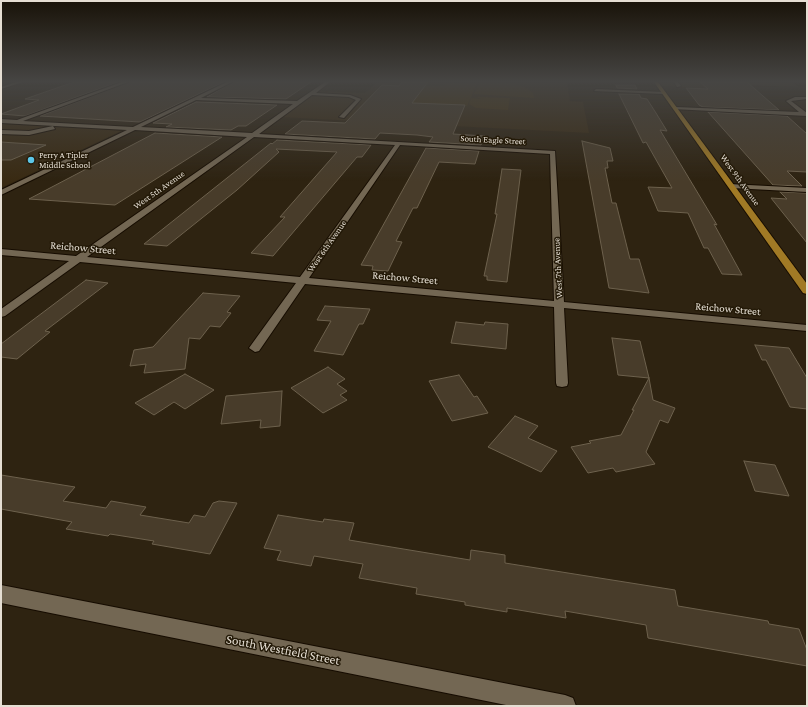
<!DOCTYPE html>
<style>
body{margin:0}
#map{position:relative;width:808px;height:707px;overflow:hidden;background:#2e2311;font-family:"Crimson Pro",serif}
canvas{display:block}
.frame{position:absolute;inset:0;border:2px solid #e5ded3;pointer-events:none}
</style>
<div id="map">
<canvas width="808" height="707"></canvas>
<div class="frame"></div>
</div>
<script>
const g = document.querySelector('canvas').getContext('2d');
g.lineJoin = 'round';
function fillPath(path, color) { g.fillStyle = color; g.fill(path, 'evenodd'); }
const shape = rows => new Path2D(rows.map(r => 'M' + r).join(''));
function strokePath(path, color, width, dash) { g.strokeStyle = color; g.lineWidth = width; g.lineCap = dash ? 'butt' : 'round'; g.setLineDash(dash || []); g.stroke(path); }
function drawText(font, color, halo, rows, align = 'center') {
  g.font = font + ' "Crimson Pro",serif'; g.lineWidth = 3; g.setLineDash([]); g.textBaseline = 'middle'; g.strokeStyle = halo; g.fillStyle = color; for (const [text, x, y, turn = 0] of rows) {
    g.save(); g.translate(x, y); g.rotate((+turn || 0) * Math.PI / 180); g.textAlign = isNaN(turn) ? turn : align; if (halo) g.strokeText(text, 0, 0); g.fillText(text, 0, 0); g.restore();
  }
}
const built = shape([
 [377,82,567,82,570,101,583,102,589,133,279,117,315,91,365,93],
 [656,82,791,82,799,87,711,84,715,89,659,86],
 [1,123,119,130,121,131,1,188]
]);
const green = shape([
 [480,82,509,83,524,87,533,93,534,98,474,94],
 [447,83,477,84,467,106,411,103,426,86,444,86],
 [476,97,510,98,508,110,476,108,469,104,471,98,482,99]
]);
const building = shape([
 [74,82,118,82,25,116,1,114,39,100,25,99,74,82],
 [129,82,224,82,140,122,40,116,129,82],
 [233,82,311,82,286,99,207,97,233,82],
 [402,82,428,82,412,103,465,105,453,134,485,136,481,145,429,142,433,137,417,135,380,133,375,139,285,134,302,121,345,123,382,85,399,86,402,82],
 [700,82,747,82,779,110,703,107,699,105,686,88,708,89,700,82],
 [616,85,635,85,637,89,617,88,616,85],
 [619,94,639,94,641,98,647,99,656,113,667,131,660,130,717,225,714,224,742,275,722,274,708,248,704,248,688,213,658,211,648,187,672,188,646,142,643,143,619,94],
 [196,102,197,102,277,105,246,126,238,126,231,130,166,127,172,124,153,123,196,102],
 [708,112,787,116,807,134,807,172,787,171,802,186,773,185,708,112],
 [155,133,222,137,115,205,29,199,155,133],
 [277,140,371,145,362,157,357,157,273,256,251,253,285,217,280,217,337,152,276,149,279,152,237,190,167,246,144,244,271,143,272,144,277,140],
 [582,141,610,148,613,161,607,161,608,168,605,168,612,203,616,203,630,259,639,259,649,293,609,288,582,141],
 [1,142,46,145,11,160,1,160,1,142],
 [426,148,479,151,475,164,439,162,417,208,413,208,396,241,402,242,388,271,372,270,373,266,361,265,426,148],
 [502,169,521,170,507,282,487,280,487,276,484,276,497,214,495,214,502,169],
 [780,192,807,193,807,243,771,198,787,199,780,192],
 [86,280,108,283,45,331,50,332,17,359,1,357,1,344,86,280],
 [203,293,240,296,227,312,231,313,220,327,210,326,200,339,189,338,185,369,144,373,146,364,130,366,134,350,153,347,203,293],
 [325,306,370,309,363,324,359,324,343,355,314,351,331,321,317,320,325,306],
 [456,322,484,325,485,322,508,324,506,349,451,343,456,322],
 [612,338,640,341,649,378,618,375,612,338],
 [755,345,789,348,807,378,807,409,790,407,766,360,762,360,755,345],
 [328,367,345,379,337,384,347,391,340,395,347,400,323,413,291,388,328,367],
 [185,374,214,390,185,409,174,402,154,415,135,403,185,374],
 [459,375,474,397,477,396,488,413,452,421,429,381,459,375],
 [649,378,653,400,675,408,668,423,660,420,646,452,655,464,616,472,613,468,588,473,571,447,591,443,589,441,621,435,634,410,632,410,649,378],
 [282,391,280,426,260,428,261,420,221,424,226,396,282,391],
 [515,416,538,426,528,438,557,451,541,472,488,447,515,416],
 [744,461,775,465,789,496,755,491,744,461],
 [1,475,75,487,63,501,106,508,111,501,146,507,140,515,189,523,194,515,205,517,213,503,219,501,237,503,210,554,152,544,154,541,110,534,108,536,66,529,72,522,1,509,1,475],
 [278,515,323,522,324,519,354,523,349,540,470,560,471,550,505,555,505,563,675,590,678,606,768,621,769,624,799,629,807,650,807,666,648,638,646,625,565,611,566,618,507,608,507,612,465,605,465,602,416,594,417,588,359,578,363,564,314,556,311,566,277,560,281,551,264,548,278,515]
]);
const minor = shape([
 [16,82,23,82,1,89,1,87,16,82],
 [122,82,128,82,23,121,133,127,227,82,232,82,201,98,297,101,325,82,330,82,316,93,350,95,361,99,344,118,339,117,356,100,349,97,312,95,259,134,555,151,564,302,807,325,807,331,564,308,568,383,567,386,562,387,557,386,556,383,554,307,305,284,259,351,255,352,249,348,296,283,80,262,5,316,1,317,1,309,69,261,1,255,1,249,76,256,247,137,135,130,1,195,1,190,127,130,1,123,1,119,17,120,122,82],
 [196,100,197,100,293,104,252,133,141,127,196,100],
 [254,137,395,145,300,277,87,257,254,137],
 [400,145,550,154,554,301,309,278,400,145],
 [674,82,678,82,681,86,677,87,674,82],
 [596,89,664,92,666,93,664,94,594,91,596,89],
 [795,97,807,97,807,99,791,101,807,113,807,116,673,109,676,107,799,112,786,101,795,97],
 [53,126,55,129,29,135,1,134,1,130,29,131,53,126],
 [729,184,807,188,807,192,732,188,729,188,729,184],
 [1,585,565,695,573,698,576,706,511,706,1,603,1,585]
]);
const major = shape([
 [654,82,658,82,807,284,807,294,803,293,654,82]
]);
const markers = [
 [31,160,4,"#5dc7e8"]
];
const farStreetnames = [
 ["South Eagle Street",493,140,3],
 ["West 9th Avenue",740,180,54],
 ["West 5th Avenue",159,190,-35],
 ["West 6th Avenue",327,246,-55],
 ["West 7th Avenue",558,268,-93]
];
const farPoinames = [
 ["Perry A Tipler",39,155],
 ["Middle School",39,165]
];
const streetNames = [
 ["Reichow Street",83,248,5],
 ["Reichow Street",405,278,5],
 ["Reichow Street",728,309,5]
];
const nearStreetnames = [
 ["South Westfield Street",283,650,11]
];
fillPath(built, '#392a12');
fillPath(green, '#47330d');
fillPath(building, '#483c2a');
strokePath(building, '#6d614d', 1);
strokePath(minor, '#160c00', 2);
strokePath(major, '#160c00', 2);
fillPath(minor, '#736753');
fillPath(major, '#a17a25');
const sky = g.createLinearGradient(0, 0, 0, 181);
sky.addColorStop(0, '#191309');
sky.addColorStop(0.45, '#464543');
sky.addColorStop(1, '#46454300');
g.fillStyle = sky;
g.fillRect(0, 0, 808, 181);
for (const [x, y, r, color] of markers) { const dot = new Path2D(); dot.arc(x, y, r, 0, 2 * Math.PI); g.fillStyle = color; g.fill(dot); strokePath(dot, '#241a08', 1.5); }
drawText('9px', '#e5ded3', '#241a08', farStreetnames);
drawText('9px', '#e5ded3', '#241a08', farPoinames, 'left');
drawText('11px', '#e5ded3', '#241a08', streetNames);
drawText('13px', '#e5ded3', '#241a08', nearStreetnames);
</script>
